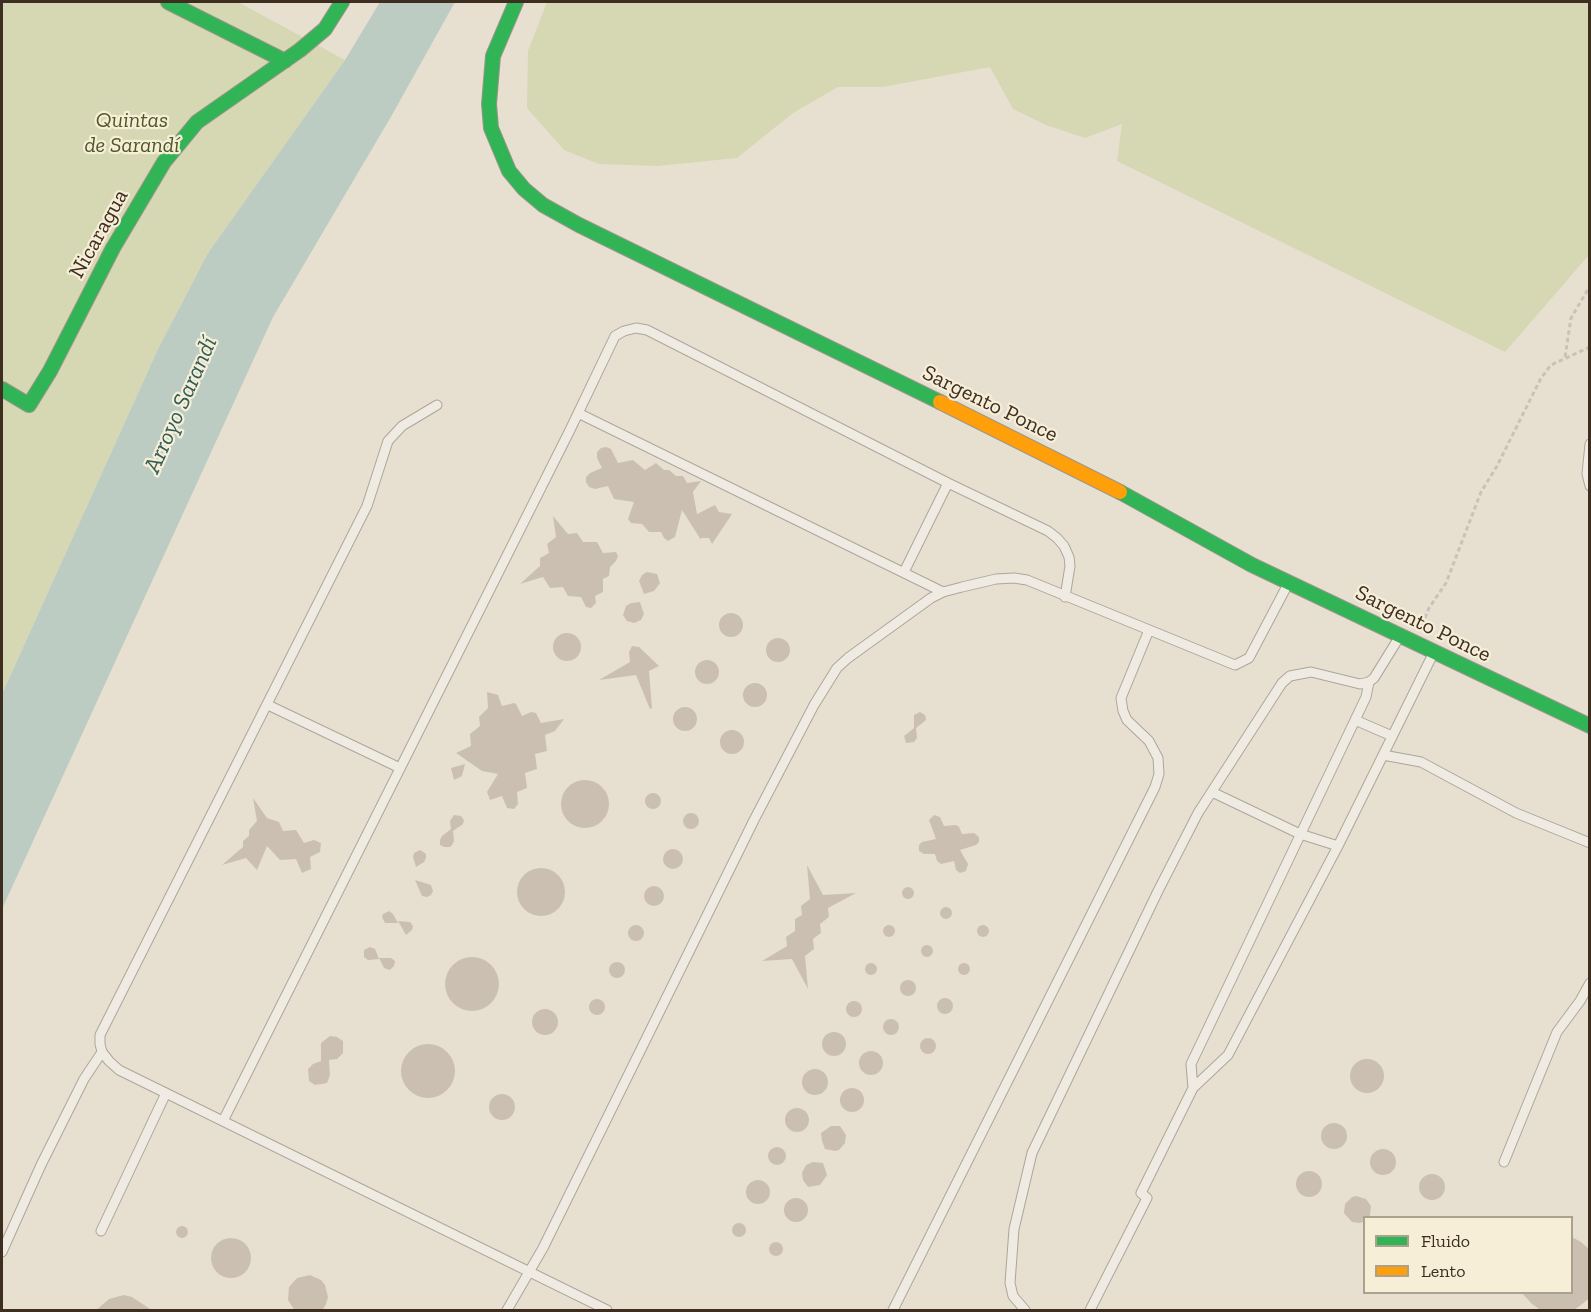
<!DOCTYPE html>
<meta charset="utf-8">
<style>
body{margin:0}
#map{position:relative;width:1591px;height:1312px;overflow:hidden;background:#e7e0d1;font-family:"Zilla Slab",serif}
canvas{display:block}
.frame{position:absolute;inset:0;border:3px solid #3d2e20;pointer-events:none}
.legend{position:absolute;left:1363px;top:1216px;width:210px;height:78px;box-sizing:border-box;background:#f7eed8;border:2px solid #ada18e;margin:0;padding:8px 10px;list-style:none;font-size:18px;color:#3d2e20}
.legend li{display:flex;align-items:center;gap:12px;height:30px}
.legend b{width:30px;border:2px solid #ada18e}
</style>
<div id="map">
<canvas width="1591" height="1312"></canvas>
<div class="frame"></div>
<ul class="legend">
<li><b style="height:8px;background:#30b455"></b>Fluido</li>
<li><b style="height:8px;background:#ff9f0a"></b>Lento</li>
</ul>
</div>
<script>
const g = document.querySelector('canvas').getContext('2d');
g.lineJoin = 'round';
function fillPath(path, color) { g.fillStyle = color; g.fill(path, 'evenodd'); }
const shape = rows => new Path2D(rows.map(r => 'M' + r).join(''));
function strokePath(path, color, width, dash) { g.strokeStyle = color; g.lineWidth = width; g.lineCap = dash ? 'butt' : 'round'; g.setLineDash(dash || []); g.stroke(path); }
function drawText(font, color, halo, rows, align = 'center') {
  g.font = font + ' "Zilla Slab",serif'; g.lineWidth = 4.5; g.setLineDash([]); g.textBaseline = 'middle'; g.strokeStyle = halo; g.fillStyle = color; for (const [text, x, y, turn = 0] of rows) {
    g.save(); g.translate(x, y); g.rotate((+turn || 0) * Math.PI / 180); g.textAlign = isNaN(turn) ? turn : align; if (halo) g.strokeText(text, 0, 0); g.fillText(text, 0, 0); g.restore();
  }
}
const green = shape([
 [2,2,238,2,345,60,208,253,158,349,2,694],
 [547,2,1589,2,1589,255,1505,352,1117,161,1122,124,1085,138,1046,125,1013,109,990,67,883,87,838,87,793,113,737,158,657,166,599,164,564,150,527,108,528,51]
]);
const water = shape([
 [380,2,455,2,392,115,273,317,2,909,2,694,158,349,208,253,345,60]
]);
const building = shape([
 [606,447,611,449,618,463,633,460,645,470,656,463,664,470,669,470,676,476,683,476,687,483,701,481,693,492,697,514,715,505,719,512,732,514,712,544,709,538,701,538,701,540,682,510,675,537,668,541,664,538,661,532,649,532,642,524,631,523,628,519,634,502,614,499,608,486,595,489,589,487,586,482,586,477,590,473,602,468,597,458,597,452,601,448],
 [553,516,568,534,577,533,583,542,597,542,603,553,616,552,618,556,616,561,610,567,609,576,603,579,603,592,595,596,596,603,591,608,586,607,581,597,568,596,563,587,550,588,543,577,520,584,540,566,540,558,549,553,547,544,556,537],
 [647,572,657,574,660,583,654,591,644,594,639,581,642,575],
 [640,602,644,614,641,620,634,623,627,621,623,615,626,606,631,603],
 '719 625a12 12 0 1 1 24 0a12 12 0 1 1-24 0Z',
 '553 647a14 14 0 1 1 28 0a14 14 0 1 1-28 0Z',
 '766 650a12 12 0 1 1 24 0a12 12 0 1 1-24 0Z',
 [632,646,639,647,659,666,649,671,652,708,650,709,636,675,599,680,630,662,629,652],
 '695 672a12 12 0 1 1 24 0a12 12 0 1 1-24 0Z',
 '743 695a12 12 0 1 1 24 0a12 12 0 1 1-24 0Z',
 [487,692,498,695,502,706,514,703,516,704,522,716,531,712,536,713,541,723,564,719,555,731,545,735,547,751,535,754,537,769,525,773,527,788,517,792,518,804,514,809,507,808,502,796,490,800,487,792,498,774,482,771,456,753,471,746,470,734,480,726,479,717,488,708],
 '673 719a12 12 0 1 1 24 0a12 12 0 1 1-24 0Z',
 [920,712,925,715,926,720,916,728,917,738,914,742,906,743,904,736,914,728,914,715],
 '720 742a12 12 0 1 1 24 0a12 12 0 1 1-24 0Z',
 [465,764,462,776,454,780,451,768],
 '561 804a24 24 0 1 1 48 0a24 24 0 1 1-48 0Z',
 '645 801a8 8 0 1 1 16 0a8 8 0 1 1-16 0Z',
 [253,798,267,818,279,822,283,831,296,830,304,843,314,840,321,843,320,852,310,857,311,869,302,873,296,859,280,860,267,846,257,870,246,858,222,865,243,847,243,841,249,836,249,830,257,821],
 '683 821a8 8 0 1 1 16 0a8 8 0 1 1-16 0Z',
 [454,815,461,816,464,820,463,824,453,831,454,841,452,845,450,847,444,847,440,845,440,840,442,836,451,829,450,821],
 [934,815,940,817,944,826,956,825,959,827,962,834,974,833,979,837,979,842,976,845,960,850,968,864,966,871,960,873,956,870,954,861,941,864,937,861,935,854,924,854,919,851,919,845,922,842,936,839,929,820],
 '663 859a10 10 0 1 1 20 0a10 10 0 1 1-20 0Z',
 [420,850,426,854,426,858,424,862,416,867,413,857,414,853],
 [807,865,823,895,856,893,828,908,829,917,820,924,821,933,813,939,814,949,805,956,808,989,792,959,762,961,787,946,786,937,795,931,795,919,802,915,801,906,810,899],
 '517 892a24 24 0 1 1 48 0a24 24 0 1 1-48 0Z',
 [415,880,431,885,433,891,431,895,427,897,422,896],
 '644 896a10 10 0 1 1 20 0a10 10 0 1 1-20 0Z',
 '902 893a6 6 0 1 1 12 0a6 6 0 1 1-12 0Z',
 '940 913a6 6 0 1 1 12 0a6 6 0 1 1-12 0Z',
 [389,911,393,914,398,923,385,923,382,917,383,914],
 [398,921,410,922,413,926,412,930,406,935],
 '883 931a6 6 0 1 1 12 0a6 6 0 1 1-12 0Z',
 '977 931a6 6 0 1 1 12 0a6 6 0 1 1-12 0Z',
 '628 933a8 8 0 1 1 16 0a8 8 0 1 1-16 0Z',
 '921 951a6 6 0 1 1 12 0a6 6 0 1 1-12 0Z',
 [370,947,375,949,379,959,368,960,364,957,364,950],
 '445 984a27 27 0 1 1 54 0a27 27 0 1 1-54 0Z',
 [379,958,391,958,395,961,394,966,390,970,384,968],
 '609 970a8 8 0 1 1 16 0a8 8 0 1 1-16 0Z',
 '958 969a6 6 0 1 1 12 0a6 6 0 1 1-12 0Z',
 '865 969a6 6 0 1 1 12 0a6 6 0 1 1-12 0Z',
 '900 988a8 8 0 1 1 16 0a8 8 0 1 1-16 0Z',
 '937 1006a8 8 0 1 1 16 0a8 8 0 1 1-16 0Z',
 '589 1007a8 8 0 1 1 16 0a8 8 0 1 1-16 0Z',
 '846 1009a8 8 0 1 1 16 0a8 8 0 1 1-16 0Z',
 '532 1022a13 13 0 1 1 26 0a13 13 0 1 1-26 0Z',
 '883 1027a8 8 0 1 1 16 0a8 8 0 1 1-16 0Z',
 '822 1044a12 12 0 1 1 24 0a12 12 0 1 1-24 0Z',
 [330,1036,337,1037,343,1041,343,1053,337,1059,329,1060,330,1075,327,1083,315,1085,309,1081,308,1069,313,1064,321,1061,321,1043],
 '920 1046a8 8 0 1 1 16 0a8 8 0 1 1-16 0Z',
 '401 1071a27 27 0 1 1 54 0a27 27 0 1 1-54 0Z',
 '859 1063a12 12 0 1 1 24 0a12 12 0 1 1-24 0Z',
 '1350 1076a17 17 0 1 1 34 0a17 17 0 1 1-34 0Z',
 '802 1082a13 13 0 1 1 26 0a13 13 0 1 1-26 0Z',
 '840 1100a12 12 0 1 1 24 0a12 12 0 1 1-24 0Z',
 '489 1107a13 13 0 1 1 26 0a13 13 0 1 1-26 0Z',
 '785 1120a12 12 0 1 1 24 0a12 12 0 1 1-24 0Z',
 '1321 1136a13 13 0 1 1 26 0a13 13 0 1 1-26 0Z',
 [831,1126,840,1126,846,1135,845,1143,839,1150,835,1151,825,1149,822,1141,821,1133],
 '768 1156a9 9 0 1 1 18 0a9 9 0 1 1-18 0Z',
 '1370 1162a13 13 0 1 1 26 0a13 13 0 1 1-26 0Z',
 [813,1162,823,1163,827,1175,820,1185,808,1187,803,1180,802,1173,806,1165],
 '1296 1184a13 13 0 1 1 26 0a13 13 0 1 1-26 0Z',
 '1419 1187a13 13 0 1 1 26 0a13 13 0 1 1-26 0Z',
 '746 1192a12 12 0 1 1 24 0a12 12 0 1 1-24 0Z',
 [1356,1196,1366,1199,1371,1206,1370,1215,1369,1218,1365,1218,1365,1221,1360,1223,1352,1222,1344,1213,1345,1204,1352,1197],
 '784 1210a12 12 0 1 1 24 0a12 12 0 1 1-24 0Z',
 '732 1230a7 7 0 1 1 14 0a7 7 0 1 1-14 0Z',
 '176 1232a6 6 0 1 1 12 0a6 6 0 1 1-12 0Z',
 [1572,1237,1581,1242,1590,1250,1590,1298,1573,1311,1542,1311,1532,1304,1522,1293,1572,1293],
 '211 1258a20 20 0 1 1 40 0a20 20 0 1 1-40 0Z',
 '769 1249a7 7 0 1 1 14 0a7 7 0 1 1-14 0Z',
 [310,1275,321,1280,325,1285,328,1297,326,1304,322,1311,295,1311,288,1300,289,1287,297,1278],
 [124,1295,132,1297,153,1311,95,1311,109,1299]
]);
const path = shape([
 [1565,357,1571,318,1590,286],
 [1422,625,1429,608,1446,583,1481,492,1497,466,1541,378,1551,365,1590,347]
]);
const lane = shape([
 [437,405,402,426,388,441,367,506,100,1035,100,1044,102,1052,109,1061,119,1070,607,1310],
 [578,413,943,592],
 [1590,444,1587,474,1590,486],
 [904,572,948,483],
 [268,705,400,768],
 [1355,720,1392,736],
 [1383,755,1421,762,1516,813,1590,843],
 [1212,792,1300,834,1338,846],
 [1193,1088,1228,1055,1338,846,1433,654],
 [223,1121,570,430,615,336,624,331,636,328,647,330,948,483,1048,531,1057,538,1064,546,1069,557,1070,566,1065,597],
 [1504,1162,1557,1032,1580,1001,1590,983],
 [101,1231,166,1093],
 [2,1252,41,1165,84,1079,102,1052],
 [507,1310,543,1248,754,820,814,705,837,668,848,658,931,598,943,592,962,587,996,579,1014,578,1027,580,1235,665,1249,658,1288,584],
 [893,1310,1155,787,1159,774,1158,758,1149,741,1127,720,1123,711,1121,698,1149,630],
 [1025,1310,1013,1296,1010,1283,1014,1229,1032,1153,1158,891,1198,813,1282,683,1290,676,1311,672,1360,684,1369,682,1374,678,1400,636],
 [1090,1310,1147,1198,1141,1193,1193,1088,1191,1064,1366,697,1369,682]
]);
const fast = shape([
 [168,2,285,61],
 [516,2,493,56,489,104,491,128,509,171,524,189,543,205,579,225,940,402],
 [2,389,29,405,50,371,113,248,164,162,197,122,300,50,325,29,342,2],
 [1120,492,1252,565,1590,726]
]);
const slow = shape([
 [940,402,1120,492]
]);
const parkNames = [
 ["Quintas",132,121],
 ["de Sarandí",132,146]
];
const streetNames = [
 ["Nicaragua",99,234,-61],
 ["Sargento Ponce",990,404,26],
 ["Sargento Ponce",1423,624,26]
];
const waterNames = [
 ["Arroyo Sarandí",181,405,-66]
];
fillPath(green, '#d6d7b3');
fillPath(water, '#bcccc2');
fillPath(building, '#cbbfb2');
strokePath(lane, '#ada599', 11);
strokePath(fast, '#9c958a', 16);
strokePath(slow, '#9c958a', 16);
strokePath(path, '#c8c2b9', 3, [4.5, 3]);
strokePath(lane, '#efebe3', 9);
strokePath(fast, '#30b455', 14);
strokePath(slow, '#ff9f0a', 14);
drawText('italic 22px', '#4d5a26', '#f7eed8', parkNames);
drawText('22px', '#3d2e20', '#f7eed8', streetNames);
drawText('italic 24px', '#2f5d5a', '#f7eed8', waterNames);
</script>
